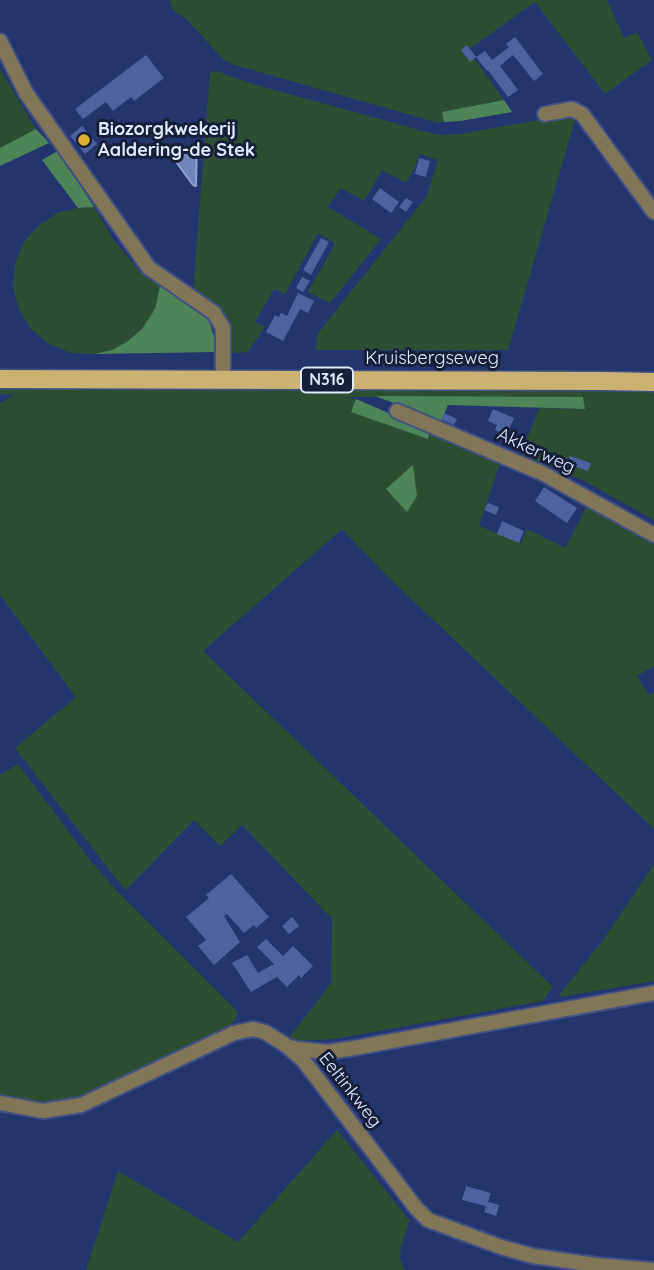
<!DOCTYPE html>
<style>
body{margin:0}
canvas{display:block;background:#24346d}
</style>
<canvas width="654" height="1270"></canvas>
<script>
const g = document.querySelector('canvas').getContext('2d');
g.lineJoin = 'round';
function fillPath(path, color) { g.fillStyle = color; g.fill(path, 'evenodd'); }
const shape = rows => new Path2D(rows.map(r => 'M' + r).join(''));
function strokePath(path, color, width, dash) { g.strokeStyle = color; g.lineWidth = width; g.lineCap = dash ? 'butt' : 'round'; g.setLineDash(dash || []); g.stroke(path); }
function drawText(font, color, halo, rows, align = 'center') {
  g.font = font + ' Quicksand,sans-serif'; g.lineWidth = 6; g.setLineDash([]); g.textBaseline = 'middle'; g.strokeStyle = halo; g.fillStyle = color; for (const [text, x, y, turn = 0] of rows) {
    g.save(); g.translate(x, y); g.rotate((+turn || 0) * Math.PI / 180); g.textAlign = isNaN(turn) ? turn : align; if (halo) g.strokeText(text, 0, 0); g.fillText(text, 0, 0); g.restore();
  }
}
const green = shape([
 [169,0,607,0,624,38,637,32,652,60,605,94,535,2,468,50,504,100,442,112,444,122,439,123,231,64,223,59,186,19,173,10],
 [0,69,36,129,0,148],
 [219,71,226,75,260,86,438,135,461,134,570,114,575,120,508,350,316,350,317,337,319,332,427,196,438,160,419,154,415,168,406,183,382,170,364,201,341,188,328,207,381,239,330,303,308,292,335,244,318,233,285,294,274,289,255,322,265,327,248,352,233,353,230,350,222,323,193,292,210,72],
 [94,207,113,239,141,273,160,286,155,309,142,329,128,341,112,350,94,354,71,353,49,344,31,329,19,310,13,287,15,264,23,243,38,226,57,213,78,208],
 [0,385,654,387,654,520,586,482,521,454,539,408,584,409,583,397,345,397,356,399,351,412,430,431,501,460,479,526,521,543,527,529,565,548,590,500,654,535,654,666,637,676,649,695,654,692,654,829,388,577,342,529,203,651,553,987,543,1001,335,1039,298,1041,289,1038,331,983,332,919,242,825,220,846,194,820,126,890,114,876,15,748,76,697,0,595,0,403,14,395,0,394],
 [18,764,90,860,116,890,237,1011,237,1016,235,1021,228,1027,142,1070,66,1105,44,1106,0,1097,0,775],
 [654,864,654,981,561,997,560,994,603,940],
 [337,1130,409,1220,408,1227,401,1245,400,1259,405,1270,86,1270,118,1171,238,1242]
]);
const forest = shape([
 [504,100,512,112,460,121,444,122,442,112],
 [36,129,49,143,0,166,0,148],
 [58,151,94,207,78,208,42,160],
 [160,286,195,307,209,321,216,343,215,352,94,354,112,350,128,341,142,329,155,309],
 [375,396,583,397,585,409,448,405,441,421],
 [356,399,430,431,428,439,351,412],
 [413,465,417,496,407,512,386,489]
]);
const water = shape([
 [197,143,196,186,193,185,174,159,197,143]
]);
const building = shape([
 [515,37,543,74,534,81,513,55,500,66,518,90,508,97,488,70,487,71,476,57,485,51,492,60,509,47,506,44],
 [467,45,476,57,470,62,461,50],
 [146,55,164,78,134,101,131,97,113,111,106,102,83,119,75,109],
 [82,126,97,144,85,154,70,136],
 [419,158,430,161,426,177,415,174],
 [380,188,399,202,391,213,372,199],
 [406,198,413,202,406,212,399,207],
 [321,238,329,242,311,275,303,270],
 [302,277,310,281,303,292,296,288],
 [298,293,314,301,308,313,300,309,283,341,266,332,275,315,279,317,281,313,287,316],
 [493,409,514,418,507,434,520,439,517,447,497,438,499,432,495,430,497,425,488,421],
 [444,413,457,419,454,425,442,420],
 [570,456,591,463,588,471,567,464],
 [544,487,577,508,567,523,535,501],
 [488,503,499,507,496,515,484,510],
 [502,521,524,531,519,543,497,534],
 [231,874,269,917,256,928,254,925,244,933,227,914,224,916,240,942,214,965,198,946,206,940,186,917,209,898,206,895],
 [292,917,299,926,289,934,282,926],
 [266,939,283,956,293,946,313,966,301,978,299,975,287,987,277,977,251,992,232,963,247,955,258,973,274,964,257,947],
 [466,1186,491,1193,488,1202,499,1205,496,1216,484,1212,486,1206,462,1200]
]);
const minor = shape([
 [0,41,26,93,149,268,214,313,223,328,223,379],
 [545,114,572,109,582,114,654,212],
 [397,411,542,473,654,535],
 [290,1047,298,1049,328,1052,354,1048,654,993],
 [0,1103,43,1111,81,1105,234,1033,253,1029,265,1032,287,1046,303,1060,416,1208,428,1220,501,1247,533,1256,596,1265,654,1270]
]);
const major = shape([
 [0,379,603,381,654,382]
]);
const markers = [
 [84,140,7,"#ddb133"]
];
const shields = [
 [327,380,52]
];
const shieldNames = [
 ["N316",327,380]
];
const poiNames = [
 ["Biozorgkwekerij",98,130],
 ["Aaldering-de Stek",98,151]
];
const streetNames = [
 ["Kruisbergseweg",432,359],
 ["Akkerweg",536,451,25],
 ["Eeltinkweg",350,1090,52]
];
fillPath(green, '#2d4e33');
fillPath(forest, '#4f8358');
fillPath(water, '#7185bc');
strokePath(water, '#92a3d0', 2);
fillPath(building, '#4e629f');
strokePath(minor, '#425184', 18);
strokePath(major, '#425184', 21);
strokePath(minor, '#827659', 14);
strokePath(major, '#cab274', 18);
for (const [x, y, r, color] of markers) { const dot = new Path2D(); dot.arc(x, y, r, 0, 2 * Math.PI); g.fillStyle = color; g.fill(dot); strokePath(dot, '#171f38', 2.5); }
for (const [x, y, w] of shields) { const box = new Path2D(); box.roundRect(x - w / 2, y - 12.5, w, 25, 5); g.fillStyle = '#171f38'; g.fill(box); strokePath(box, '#e0e9fe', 2); }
drawText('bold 16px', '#e0e9fe', null, shieldNames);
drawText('bold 18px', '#e0e9fe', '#171f38', poiNames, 'left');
drawText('18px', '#e0e9fe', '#171f38', streetNames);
</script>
